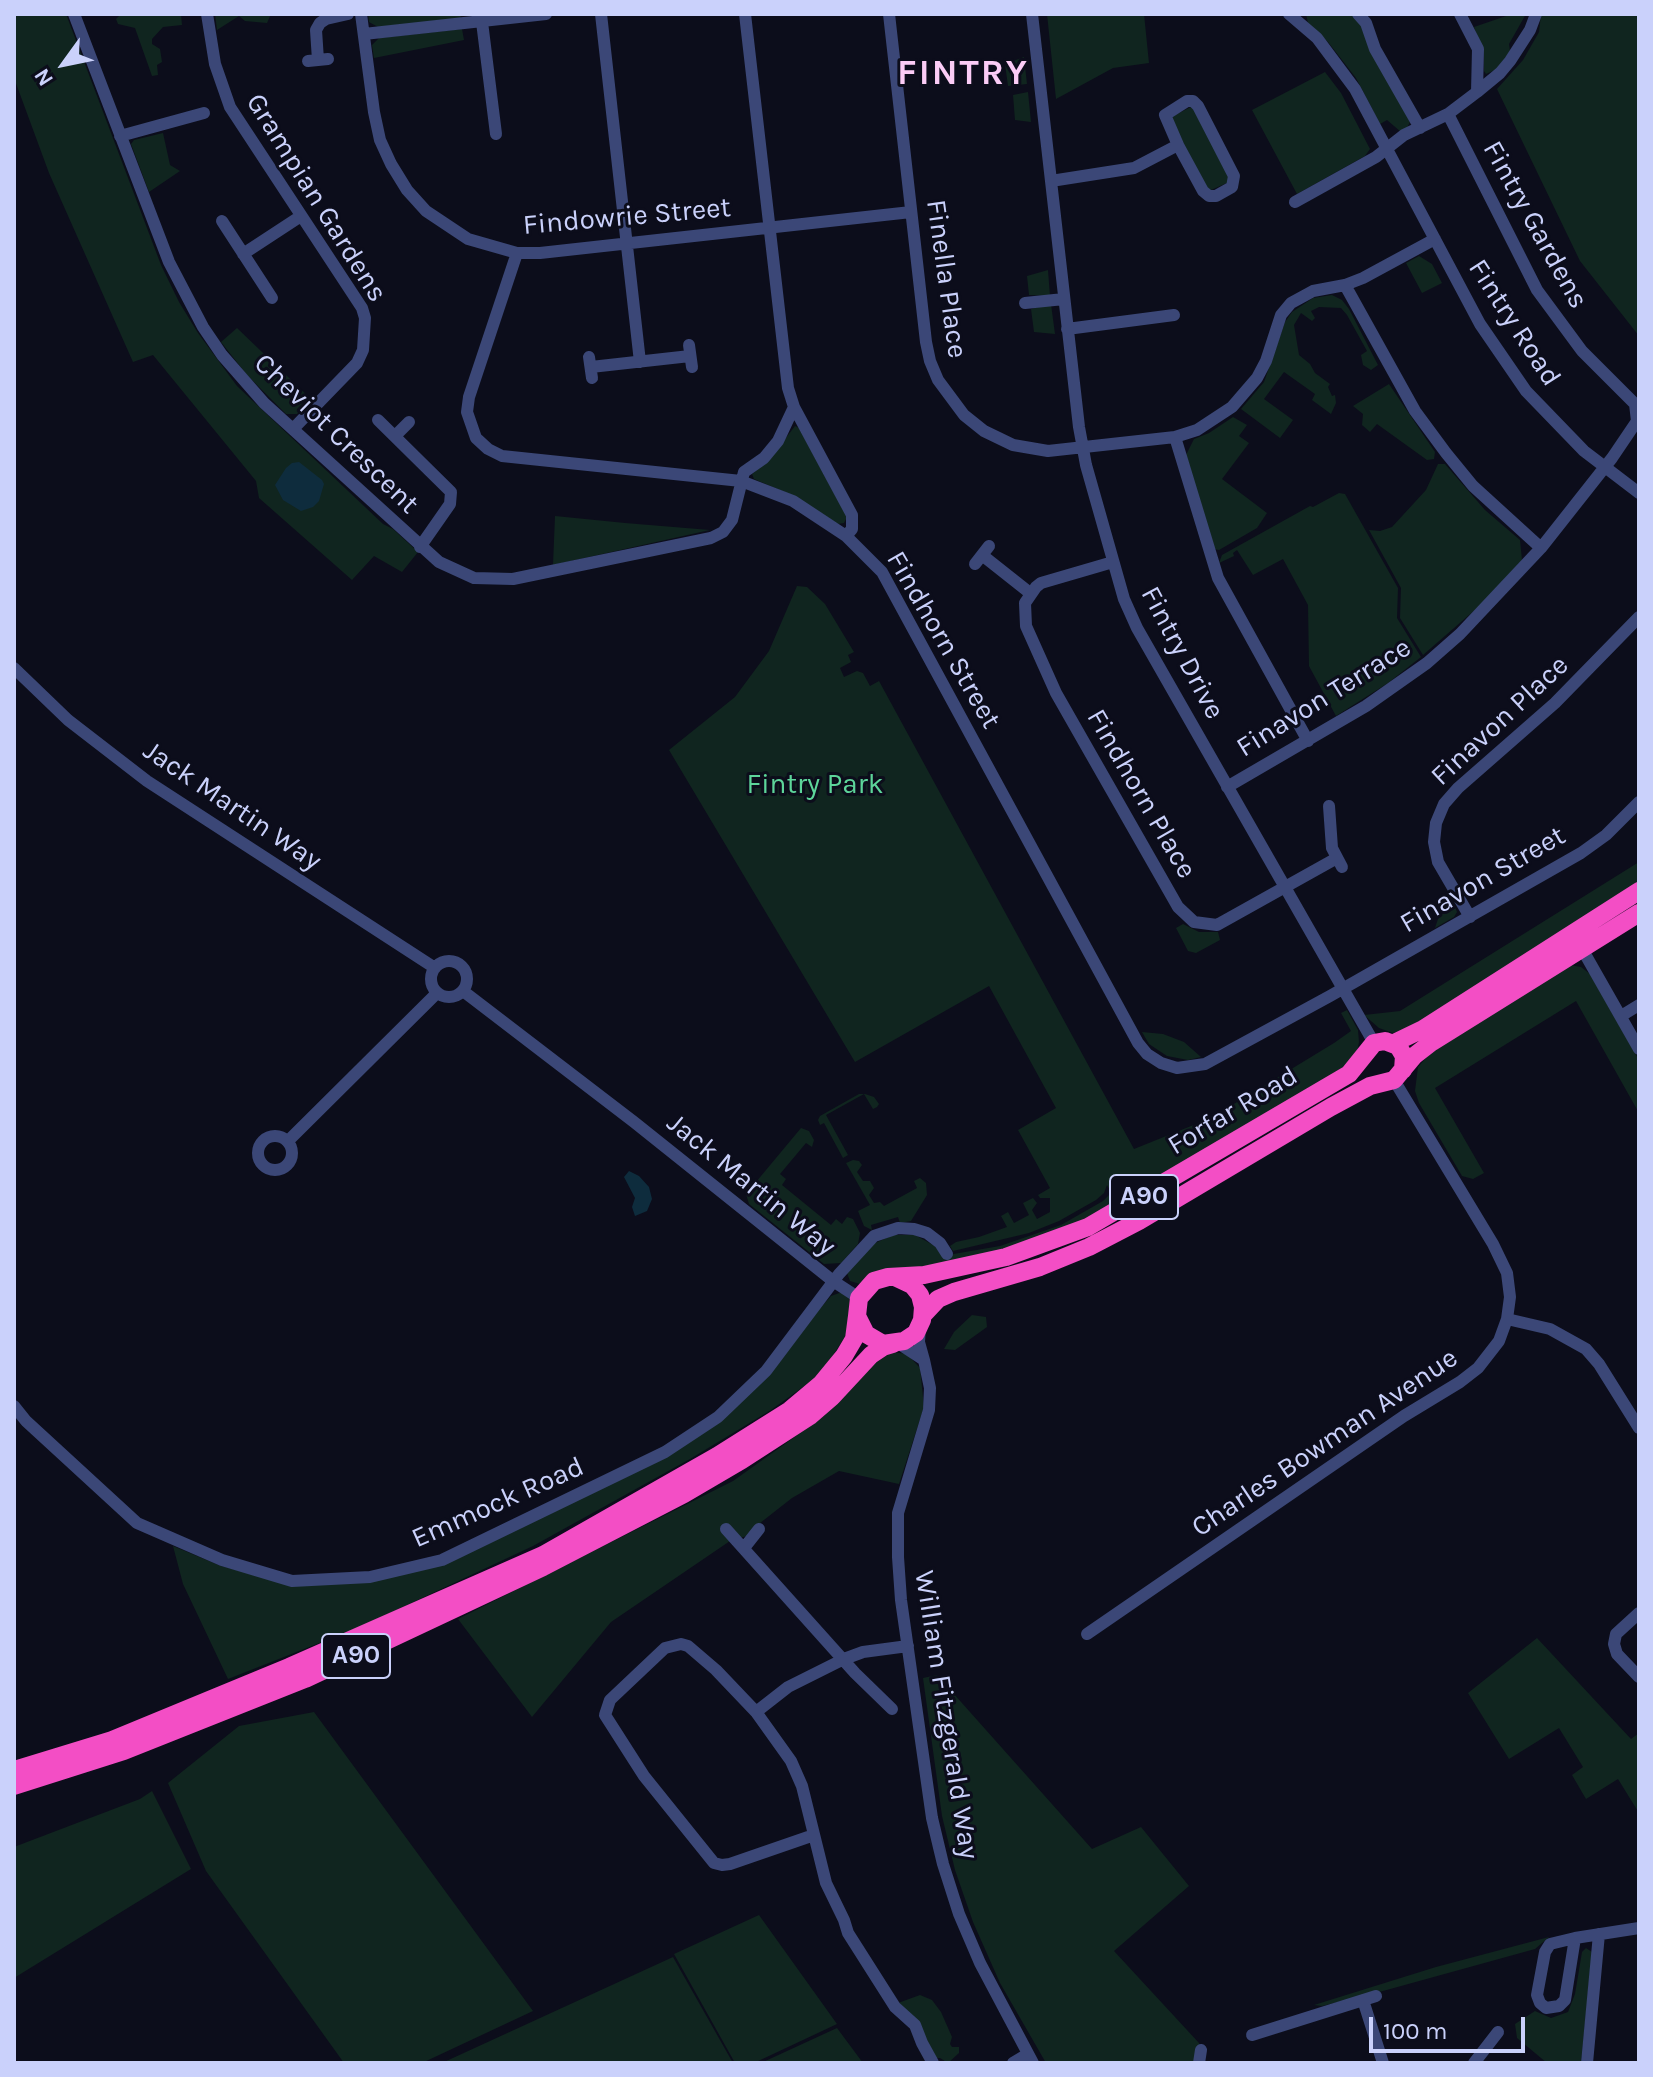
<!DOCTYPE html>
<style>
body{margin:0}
#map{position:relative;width:1653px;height:2077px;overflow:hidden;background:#0c0d1b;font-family:Karla,sans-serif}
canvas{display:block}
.frame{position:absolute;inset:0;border:16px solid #cad1fb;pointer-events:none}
.north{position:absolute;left:24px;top:24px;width:80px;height:80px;-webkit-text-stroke:6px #0c0d1b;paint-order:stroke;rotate:237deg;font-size:22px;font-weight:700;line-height:32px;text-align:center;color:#cad1fb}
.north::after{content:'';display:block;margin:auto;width:28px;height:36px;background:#cad1fb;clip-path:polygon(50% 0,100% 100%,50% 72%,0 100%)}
.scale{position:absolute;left:1369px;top:2017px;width:156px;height:36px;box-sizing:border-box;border:4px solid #cad1fb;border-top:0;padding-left:10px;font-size:24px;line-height:28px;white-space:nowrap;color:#cad1fb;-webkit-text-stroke:6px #0c0d1b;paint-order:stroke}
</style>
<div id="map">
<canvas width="1653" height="2077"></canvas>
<div class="frame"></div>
<div class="north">N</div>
<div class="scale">100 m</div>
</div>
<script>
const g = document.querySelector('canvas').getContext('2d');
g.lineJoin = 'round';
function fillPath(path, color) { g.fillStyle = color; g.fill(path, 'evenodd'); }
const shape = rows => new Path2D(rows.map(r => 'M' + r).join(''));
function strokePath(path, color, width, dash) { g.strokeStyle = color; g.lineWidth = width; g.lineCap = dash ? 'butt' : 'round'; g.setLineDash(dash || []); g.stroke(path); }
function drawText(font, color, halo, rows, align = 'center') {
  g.font = font + ' Karla,sans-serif'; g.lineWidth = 6; g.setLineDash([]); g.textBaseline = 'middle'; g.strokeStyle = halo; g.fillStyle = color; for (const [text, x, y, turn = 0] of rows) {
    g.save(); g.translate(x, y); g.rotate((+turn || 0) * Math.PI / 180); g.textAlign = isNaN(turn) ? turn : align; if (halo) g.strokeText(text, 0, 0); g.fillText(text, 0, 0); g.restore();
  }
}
const green = shape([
 [14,14,66,14,161,265,179,302,198,333,237,386,383,524,393,529,418,552,402,572,374,556,352,580,259,498,256,481,153,355,133,362,49,173,14,78],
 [121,14,181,14,182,25,163,27,152,39,152,44,160,49,162,62,157,65,158,75,152,76,135,28,118,24,116,19],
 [215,14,271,14,267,23,245,21,239,16,217,30],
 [368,14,460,14,461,18,378,27,369,22],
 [1047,14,1144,14,1149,63,1113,68,1056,99],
 [1306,14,1353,14,1363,25,1410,122,1407,128,1401,132,1387,120,1380,124,1356,78,1328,42,1308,23],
 [1512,14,1526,14,1509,44,1510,51,1506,59,1495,70,1486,74,1484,71,1484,54,1474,27],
 [1541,14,1639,14,1639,336,1580,261,1497,89,1523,60,1539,32],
 [462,29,464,40,374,58,372,45,379,38],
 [1024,57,1027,84,1008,86,1005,64],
 [1325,72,1341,93,1370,149,1365,156,1297,194,1252,110],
 [1028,92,1031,122,1015,120,1013,95],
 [1191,107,1195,109,1231,177,1229,182,1211,190,1206,189,1171,123,1173,116],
 [163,133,170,165,180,171,149,192,131,144,134,140],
 [1419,256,1432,264,1442,283,1422,293,1406,263],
 [1048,270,1050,296,1029,295,1027,276],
 [1332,295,1342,300,1349,309,1378,365,1371,370,1363,365,1361,355,1367,351,1347,315,1341,308,1319,307,1311,311,1315,318,1312,321,1301,313,1294,325,1299,355,1310,364,1315,373,1330,384,1328,387,1332,396,1335,395,1336,403,1331,414,1312,400,1315,394,1284,372,1264,399,1293,420,1280,438,1241,409,1264,382,1285,322,1292,312,1313,298],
 [1051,304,1055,334,1034,332,1031,309],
 [237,328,311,399,297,414,286,414,247,375,221,342],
 [1389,384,1435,452,1434,459,1427,460,1377,424,1370,432,1362,425,1363,414,1353,406],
 [1233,417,1247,425,1239,436,1249,443,1222,479,1267,513,1257,528,1219,550,1214,549,1186,455,1194,439,1209,433],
 [795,426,799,428,847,517,844,523,838,524,787,493,754,479,752,474,769,460],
 [1438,464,1445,464,1485,510,1520,540,1522,560,1484,602,1423,655,1400,618,1401,588,1369,530,1380,531,1392,527,1426,490],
 [1339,493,1345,494,1398,588,1397,618,1421,657,1388,683,1336,716,1309,666,1308,605,1283,559,1253,575,1237,550,1233,553,1234,556,1219,563,1222,555,1310,506,1313,507],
 [555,516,625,523,710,530,553,565],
 [797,586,807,587,825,604,854,652,848,655,851,662,840,668,844,677,857,671,863,673,870,686,879,681,1134,1149,1211,1118,1334,1043,1351,1031,1341,1013,1347,1010,1358,1030,1359,1042,1356,1057,1331,1080,1102,1213,1001,1253,860,1284,850,1281,847,1273,873,1244,893,1235,915,1235,935,1246,942,1256,1000,1246,1061,1225,1103,1201,1112,1192,1147,1181,1119,1186,1110,1190,1107,1185,1104,1193,1096,1200,1059,1221,1029,1233,953,1251,950,1246,956,1242,979,1237,1007,1227,1001,1216,1008,1212,1014,1223,1029,1215,1023,1203,1033,1198,1037,1203,1032,1210,1037,1219,1050,1212,1050,1198,1040,1198,1038,1195,1050,1188,1018,1130,1056,1108,989,986,855,1062,669,750,735,697,769,651],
 [1639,862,1639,883,1414,1027,1393,1033,1379,1028,1364,1015,1400,1011],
 [1448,889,1457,912,1454,917,1435,928],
 [1183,924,1199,932,1218,932,1220,940,1196,953,1188,951,1176,928],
 [1570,965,1581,967,1590,974,1639,1060,1639,1113,1576,1001,1435,1088,1484,1173,1473,1179,1462,1176,1419,1103,1415,1091,1418,1067,1432,1051],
 [1142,1032,1163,1034,1184,1042,1201,1057,1188,1060,1167,1056,1149,1044],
 [859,1094,865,1094,874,1097,879,1104,877,1107,873,1109,864,1094,826,1115,848,1155,843,1158,824,1123,820,1125,818,1120,820,1116],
 [801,1128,809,1131,814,1140,812,1147,806,1143,780,1174,786,1179,782,1185,831,1225,836,1219,842,1224,847,1217,853,1219,860,1233,858,1244,841,1263,824,1264,749,1204,746,1194],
 [853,1160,859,1161,862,1165,857,1172,863,1181,870,1181,874,1188,869,1195,874,1203,880,1202,884,1206,917,1188,914,1181,920,1178,926,1183,927,1195,911,1221,900,1223,898,1217,871,1225,872,1230,864,1226,858,1211,870,1205,846,1163],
 [842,1292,854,1301,851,1327,821,1374,771,1410,690,1459,533,1546,360,1627,228,1679,183,1584,173,1546,221,1566,271,1579,428,1569,722,1419,831,1296],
 [972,1315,986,1317,987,1327,955,1350,944,1349,954,1332],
 [892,1352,907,1354,920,1368,924,1407,899,1484,839,1471,792,1498,755,1527,747,1536,730,1541,611,1622,532,1717,458,1619,733,1481,824,1416,871,1366],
 [1537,1638,1631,1739,1639,1733,1639,1813,1618,1779,1586,1799,1572,1775,1583,1767,1559,1728,1509,1759,1468,1693],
 [937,1675,1092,1849,1141,1827,1189,1886,1114,1951,1199,2043,1201,2050,1194,2063,1046,2063,1000,1983,973,1922,955,1870,942,1816,923,1678],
 [314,1712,533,2011,422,2063,344,2063,206,1871,168,1783,239,1726],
 [152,1791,191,1869,14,1978,14,1847,140,1799],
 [759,1915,837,2024,754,2063,735,2063,674,1954],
 [1549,1937,1535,1949,1383,1991,1322,2006,1314,2005,1436,1967],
 [1586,1948,1592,1952,1581,2063,1547,2063,1517,2038,1515,2024,1535,2011,1551,2018,1568,2012,1575,1994,1582,1952],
 [673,1957,733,2063,442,2063],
 [920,1995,932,2000,941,2012,952,2037,950,2044,952,2047,959,2047,959,2053,948,2063,940,2058,935,2058,898,2003],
 [837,2028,863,2063,761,2063]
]);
const water = shape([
 [299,462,322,480,324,484,319,501,313,507,301,511,283,500,275,485,286,468,292,463],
 [629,1171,639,1176,649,1187,652,1199,647,1211,635,1216,632,1207,635,1198,624,1177]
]);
const minor = shape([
 [74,14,169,262,203,327,222,355,264,403,439,562,474,578,513,579,711,538,723,532,732,520,744,472,764,458,778,441,794,407],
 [207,14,215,64,230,107,362,308,365,318,363,350,357,363,293,429],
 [361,14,374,112,380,140,391,164,407,190,426,211,468,239,517,253,540,253,911,212],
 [481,14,496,134],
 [601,14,640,362],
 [745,14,788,388,794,407,852,515,852,529,846,536],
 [889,14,926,342,930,361,938,380,964,415,984,431,1013,445,1048,451,1175,437,1197,430,1232,407,1257,378,1266,361,1281,315,1291,303,1313,291,1345,285,1363,278,1435,239],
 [1032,14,1079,427,1086,465,1124,599,1137,628,1374,1043],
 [1289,14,1317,38,1355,89,1480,324,1526,391,1584,451,1639,493],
 [1358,14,1366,23,1375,49,1420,128],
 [364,34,546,14],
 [318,60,316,30,320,23,326,19,348,14],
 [308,61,328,59],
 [1477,92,1500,73,1510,61,1530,30,1536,14],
 [120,136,204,113],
 [1051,181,1134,168,1178,145,1165,115,1187,101,1193,101,1198,106,1234,176,1232,187,1216,196,1209,196,1203,191,1178,145],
 [1295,202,1376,157,1404,135,1448,114,1477,92,1478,49,1460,14],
 [222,221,272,298],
 [517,253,469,397,467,412,476,438,488,449,502,456,741,481,793,501,846,536,882,572,1138,1043,1147,1054,1161,1063,1177,1068,1205,1064,1330,996,1581,853,1606,835,1639,802],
 [243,254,301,216],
 [1345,285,1415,411,1446,453,1473,486,1541,548],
 [1025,303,1064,299],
 [1067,329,1174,315],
 [689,345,692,367],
 [589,357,592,378],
 [591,367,690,356],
 [378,420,451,492,450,504,420,547],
 [395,436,409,422],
 [1175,437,1218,578,1308,741],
 [982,555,1030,593],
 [1113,562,1041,583,1036,587,1025,603,1026,626,1056,693,1178,907,1194,922,1217,925,1337,858],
 [975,564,989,546],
 [14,668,68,720,147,781,435,968],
 [1227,787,1366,706,1427,663,1460,634,1541,548,1612,458,1637,421,1635,404,1582,351,1537,290,1448,114],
 [1329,806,1332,848,1342,867],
 [1470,917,1438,862,1434,842,1436,823,1444,804,1458,788,1555,703,1639,617],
 [1581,947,1639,1049],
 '431 979a18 18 0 1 1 36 0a18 18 0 1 1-36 0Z',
 [463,991,634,1122,833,1281,859,1298],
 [1621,1016,1639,1005],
 '258 1153a17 17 0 1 1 34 0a17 17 0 1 1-34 0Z',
 [288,1141,437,993],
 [1507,1319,1550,1329,1586,1349,1599,1364,1639,1428],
 [898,1343,924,1360,919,1342,920,1326],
 [924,1360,930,1388,929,1410,898,1513,898,1557,901,1600,932,1818,943,1864,959,1914,980,1963,1033,2063],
 [14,1406,26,1421,137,1523,222,1560,292,1581,370,1577,442,1560,665,1452,718,1417,766,1371,839,1274,874,1236,898,1228,914,1229,927,1233,940,1243,947,1254],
 [726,1529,855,1673,892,1709],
 [744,1548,759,1529],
 [1639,1613,1616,1634,1614,1644,1617,1654,1639,1677],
 [1087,1634,1404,1416,1460,1382,1478,1368,1499,1341,1507,1319,1510,1297,1507,1273,1493,1244,1394,1080],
 [908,1646,863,1652,844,1659,788,1687,756,1712,791,1761,802,1786,826,1883,844,1920,848,1933,895,2007,915,2025,922,2043,933,2063],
 [756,1712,716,1670,688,1646,681,1644,665,1648,610,1700,605,1715,644,1776,714,1863,722,1865,730,1864,814,1835],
 [1575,1938,1565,2000,1559,2006,1546,2008,1540,2003,1537,1995,1545,1952,1550,1944,1575,1938,1639,1928],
 [1363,2000,1383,2063],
 [1252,2035,1376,1996],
 [1013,2063,1028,2054],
 [1199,2063,1201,2050],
 [1474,2063,1498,2032],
 [1587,2063,1599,1934]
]);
const highway = shape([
 [1394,1043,1423,1029,1639,891],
 [895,1277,912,1285,920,1295,923,1307,922,1320,916,1333,904,1341,883,1344,866,1334,857,1316,859,1298,874,1281,888,1277,924,1275,1006,1257,1088,1227,1349,1074,1374,1043,1385,1041,1398,1046,1404,1056,1403,1070],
 [923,1315,938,1299,954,1292,1040,1267,1089,1247,1139,1221,1331,1107,1370,1086,1394,1080,1414,1056,1432,1042,1639,913],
 [14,1770,112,1740,289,1667,543,1555,717,1456,790,1410,821,1384,844,1356,854,1339,857,1316],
 [14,1786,124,1751,305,1679,543,1567,684,1494,742,1460,810,1416,832,1397,871,1355,883,1347,893,1344]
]);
const shields = [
 [1144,1197,68],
 [356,1656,68]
];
const shieldNames = [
 ["A90",1144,1197],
 ["A90",356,1656]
];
const streetNames = [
 ["Grampian Gardens",316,198,58],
 ["Findowrie Street",627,217,-5],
 ["Fintry Gardens",1535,225,61],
 ["Finella Place",946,279,82],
 ["Fintry Road",1514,323,57],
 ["Cheviot Crescent",336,434,44],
 ["Findhorn Street",943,640,60],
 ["Fintry Drive",1182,653,62],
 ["Finavon Terrace",1324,698,-32],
 ["Finavon Place",1500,721,-43],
 ["Findhorn Place",1141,794,60],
 ["Jack Martin Way",232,806,34],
 ["Finavon Street",1483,880,-30],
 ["Forfar Road",1233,1111,-31],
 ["Jack Martin Way",751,1185,39],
 ["Charles Bowman Avenue",1325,1443,-34],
 ["Emmock Road",498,1503,-24],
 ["William Fitzgerald Way",946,1715,81]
];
const parkNames = [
 ["Fintry Park",815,785]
];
const districtNames = [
 ["FINTRY",963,74]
];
fillPath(green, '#10251f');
fillPath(water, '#0e2c3d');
strokePath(minor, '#3b4777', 12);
strokePath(highway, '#f34ec5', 18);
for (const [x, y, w] of shields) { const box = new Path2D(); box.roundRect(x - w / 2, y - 22, w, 44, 6); g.fillStyle = '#0c0d1b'; g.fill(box); strokePath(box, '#cad1fb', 2); }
drawText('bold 26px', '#cad1fb', null, shieldNames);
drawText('28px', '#cad1fb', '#0c0d1b', streetNames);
drawText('28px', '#5dd59a', '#0c0d1b', parkNames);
g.letterSpacing = '2px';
drawText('bold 36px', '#fbccf6', '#0c0d1b', districtNames);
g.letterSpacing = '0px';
</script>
